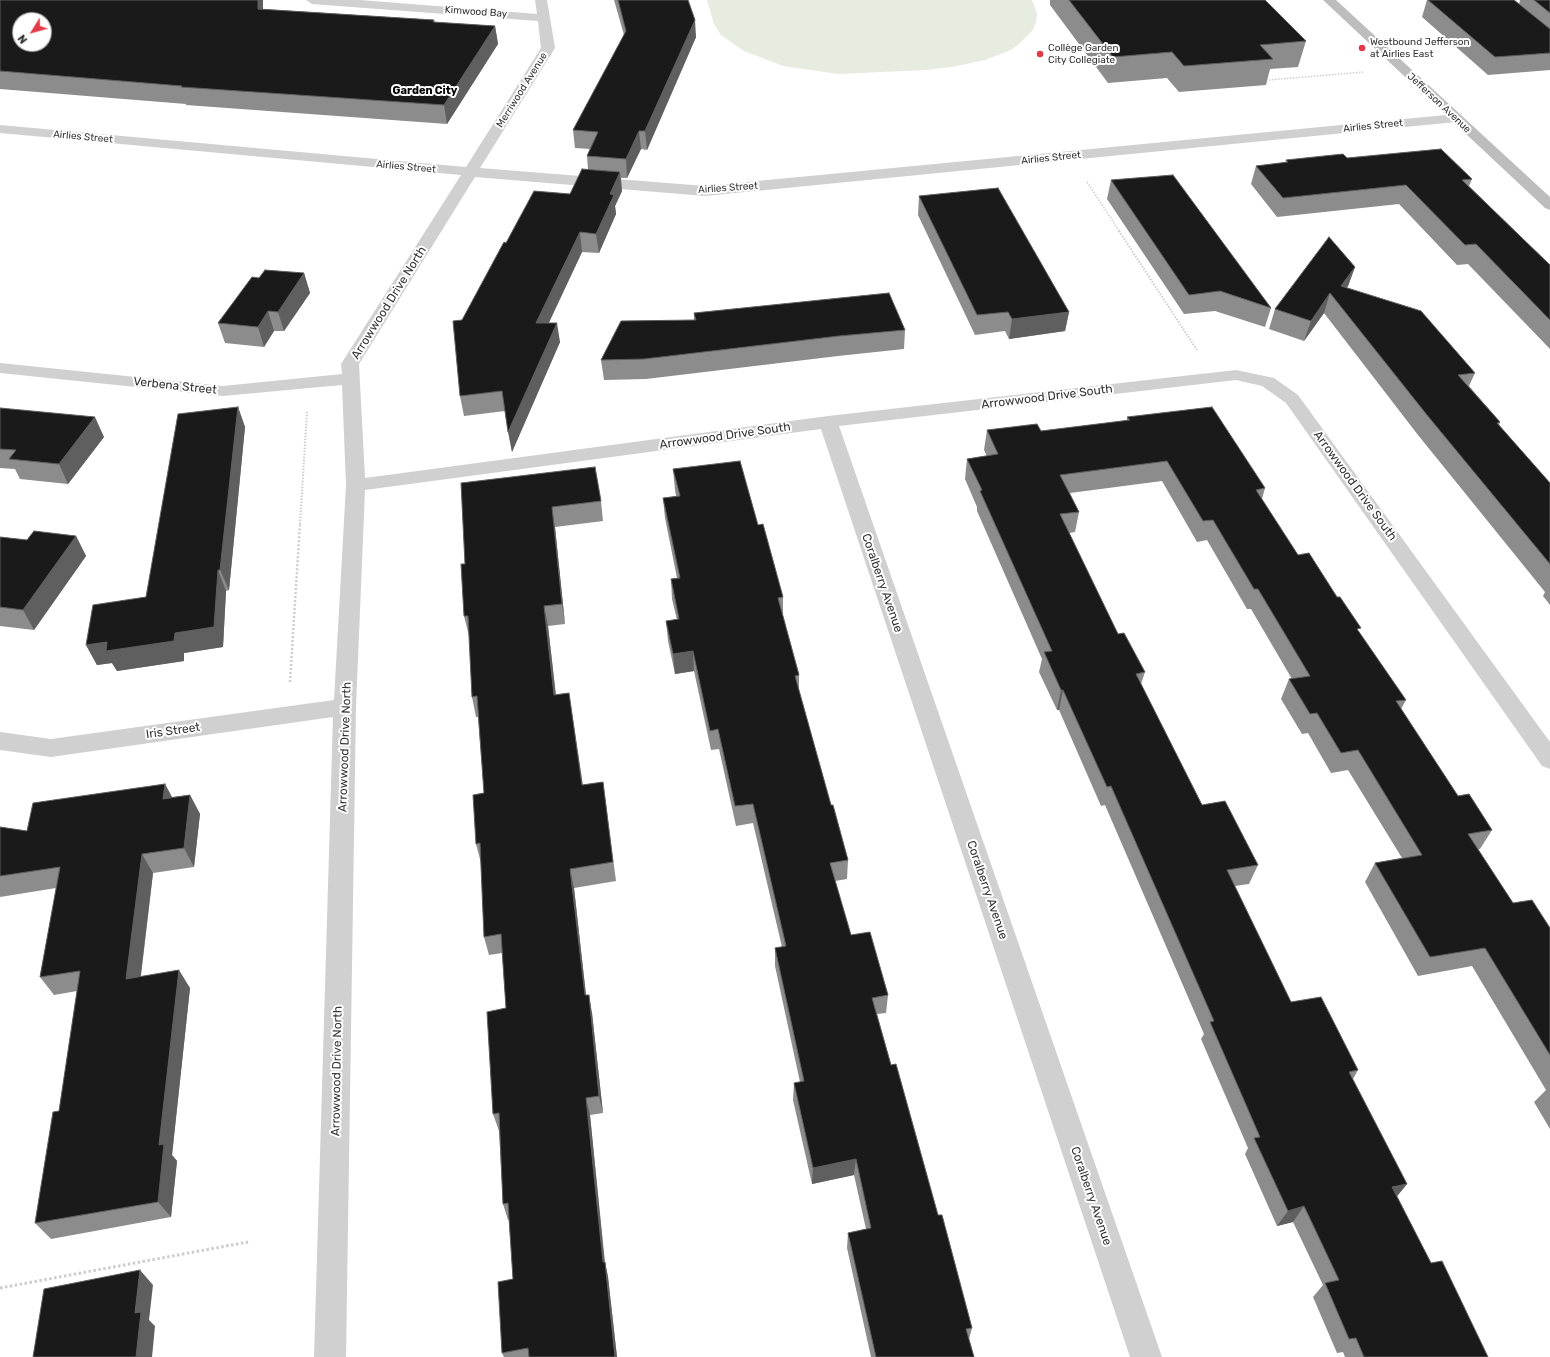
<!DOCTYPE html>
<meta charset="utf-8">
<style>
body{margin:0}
#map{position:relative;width:1550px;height:1357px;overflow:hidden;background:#fff;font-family:Rubik,sans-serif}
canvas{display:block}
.north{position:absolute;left:12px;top:12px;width:40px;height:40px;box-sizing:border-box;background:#fff;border:1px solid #adadad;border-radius:50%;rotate:233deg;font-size:11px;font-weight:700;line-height:16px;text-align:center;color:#333}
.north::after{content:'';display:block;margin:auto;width:14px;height:18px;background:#e63946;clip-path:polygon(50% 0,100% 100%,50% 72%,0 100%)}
</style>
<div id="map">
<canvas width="1550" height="1357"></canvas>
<div class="north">N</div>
</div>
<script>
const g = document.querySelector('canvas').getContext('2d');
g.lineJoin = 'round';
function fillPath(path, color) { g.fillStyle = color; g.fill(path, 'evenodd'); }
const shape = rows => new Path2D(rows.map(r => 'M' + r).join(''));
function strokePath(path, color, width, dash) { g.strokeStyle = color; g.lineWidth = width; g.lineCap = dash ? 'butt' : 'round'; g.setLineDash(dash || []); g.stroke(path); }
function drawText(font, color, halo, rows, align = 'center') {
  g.font = font + ' Rubik,sans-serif'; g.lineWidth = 4; g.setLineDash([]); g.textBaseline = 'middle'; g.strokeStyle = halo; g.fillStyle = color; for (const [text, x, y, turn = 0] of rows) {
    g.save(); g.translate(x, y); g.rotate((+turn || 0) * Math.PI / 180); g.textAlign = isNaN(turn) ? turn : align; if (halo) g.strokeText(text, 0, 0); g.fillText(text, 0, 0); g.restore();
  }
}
const green = shape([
 [707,0,1032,0,1037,13,1036,22,1033,30,1020,43,1011,50,985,60,952,67,926,70,838,74,783,66,744,51,721,35,714,24]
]);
const pathFar3 = shape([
 [1269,80,1364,72],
 [1087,182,1120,232]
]);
const pathFar2 = shape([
 [1119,231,1197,350],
 [300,524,307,412]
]);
const pathFar1 = shape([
 [290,682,300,523]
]);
const path = shape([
 [0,1288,248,1242]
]);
const street = shape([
 [306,0,360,0,537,14,535,0,547,0,555,48,480,168,705,186,1456,114,1461,115,1463,118,1461,121,1456,122,705,196,475,177,359,364,365,478,828,416,1236,370,1274,378,1298,395,1550,742,1550,769,1542,766,1286,403,1262,386,1236,380,839,426,1162,1357,1130,1357,821,429,365,490,356,707,346,1357,314,1357,333,717,51,757,0,750,0,732,51,739,334,700,346,485,342,385,223,396,0,373,0,363,223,386,342,374,341,364,461,175,0,133,0,125,466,167,541,48,538,21,312,4,306,0]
]);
const secondary = shape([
 [1323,0,1336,0,1550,197,1550,210,1545,208,1323,0]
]);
const wall = shape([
 [0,0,263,0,263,9,434,20,435,22,495,26,498,44,447,124,186,105,186,104,0,89],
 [614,0,688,0,696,37,647,150,641,149,627,178,621,178,622,191,615,206,616,214,599,253,582,252,549,323,560,342,512,452,505,411,464,416,460,396,506,243,570,194,588,169,587,156,590,149,575,148,573,130,624,35],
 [1050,0,1265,0,1306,41,1298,67,1270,69,1266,85,1179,92,1167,78,1108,83,1050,5],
 [1427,0,1514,0,1519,4,1520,0,1550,0,1550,70,1488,75,1422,17],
 [1347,158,1472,179,1469,186,1550,265,1550,349,1468,264,1457,265,1399,204,1277,217,1251,184,1256,166,1285,163,1286,160],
 [1111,180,1271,308,1265,327,1215,311,1184,314,1107,199],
 [919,196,1069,312,1065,331,1009,339,1005,331,975,335,918,215],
 [1355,267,1348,286,1347,288,1475,373,1469,386,1500,422,1499,425,1550,483,1550,605,1543,596,1545,592,1418,435,1324,313,1304,341,1269,329,1275,309],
 [304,273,310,293,284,331,274,331,264,347,225,343,218,323,259,278],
 [694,313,905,330,904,349,838,356,646,379,604,380,601,360,694,320],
 [238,407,245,427,229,590,226,591,223,647,184,653,184,661,117,671,112,663,97,665,86,645,146,597],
 [0,408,104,437,68,484,20,479,15,469,0,468],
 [1127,417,1265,488,1262,499,1298,555,1359,632,1406,700,1401,709,1458,796,1492,830,1480,849,1478,849,1513,903,1550,928,1550,1129,1534,1102,1546,1090,1472,966,1418,976,1365,882,1375,863,1402,858,1348,770,1331,773,1308,733,1302,734,1281,699,1289,679,1292,679,1251,609,1247,609,1207,540,1197,542,1162,481,1070,493,1079,512,1075,532,1069,533,1118,634,1145,672,1141,684,1202,805,1258,865,1249,884,1235,886,1291,1002,1358,1070,1353,1079,1407,1184,1397,1196,1431,1263,1488,1357,1345,1357,1343,1352,1337,1353,1313,1297,1323,1285,1293,1222,1277,1226,1245,1154,1248,1148,1201,1039,1204,1034,1105,805,1101,806,1059,710,1057,710,1039,672,1042,659,977,511,977,507,965,479,967,459,987,456,984,450,987,430,1041,431,1127,421],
 [673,469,758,525,783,597,783,615,799,675,799,690,831,805,848,860,847,879,835,881,851,935,888,995,886,1013,877,1014,891,1065,972,1328,969,1339,974,1357,871,1357,847,1248,848,1233,866,1229,854,1175,812,1184,793,1100,794,1083,800,1082,775,966,775,948,782,947,753,823,736,826,719,749,711,750,694,671,675,674,668,641,666,621,677,620,672,599,671,579,677,578,665,518,663,498,676,496,675,490],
 [461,483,601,501,603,521,555,527,565,624,548,626,556,695,569,693,583,785,603,782,616,881,574,888,586,995,592,1013,603,1113,590,1115,605,1262,608,1277,617,1357,504,1357,502,1353,513,1279,509,1220,508,1220,503,1204,499,1131,493,1114,506,1008,502,953,489,955,484,937,481,863,476,844,484,793,478,717,476,717,472,697,469,636,464,616,465,564],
 [76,536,86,556,34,630,0,626,0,537,27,540],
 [165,784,172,797,190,795,200,814,194,867,153,873,141,976,190,988,172,1155,177,1161,171,1217,51,1239,35,1223,59,1111,77,991,54,995,40,977,56,888,0,897,0,827,27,831]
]);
const shadedWall = shape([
 [258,0,263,0,263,26,258,9],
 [695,20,696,37,647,150,645,131],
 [495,26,498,44,447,124,444,105],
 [639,131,641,149,627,178,626,159],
 [620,172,622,191,615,206,616,214,599,253,596,234,610,194],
 [580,232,582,252,539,343,536,323],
 [1355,267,1348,286,1337,302,1341,286],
 [304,273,310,293,284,331,278,312],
 [1330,293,1324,313,1304,341,1311,321],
 [268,311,274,331,264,347,258,327],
 [1069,312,1065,331,1009,339,1012,319],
 [557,323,560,342,512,452,508,432],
 [238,407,245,427,229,590,220,570],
 [95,417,104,437,68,484,59,464],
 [552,507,555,527,565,624,562,604],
 [76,536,86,556,34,630,23,610],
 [218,570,226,591,223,647,184,653,184,661,117,671,112,663,97,665,86,645,175,633],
 [544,606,548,626,558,715,554,695],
 [693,651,694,671,675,674,673,654],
 [1061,690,1063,690,1059,710,1057,710],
 [165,784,175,803,163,799],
 [190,795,200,814,194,867,184,848],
 [142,854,153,873,138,997,126,979],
 [570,869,574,888,588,1013,585,995],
 [179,970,190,988,172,1155,177,1161,171,1217,158,1202,159,1145],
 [589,995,592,1013,603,1113,599,1096],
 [586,1098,590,1115,606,1277,603,1262],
 [856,1159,854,1175,812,1184,813,1168],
 [1407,1184,1394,1200,1392,1187],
 [1304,1206,1293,1222,1277,1226,1288,1211],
 [605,1262,608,1277,617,1357,615,1357],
 [140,1270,153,1285,149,1320,155,1326,152,1357,136,1357,135,1313]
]);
const building = shape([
 [0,0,258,0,258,9,434,20,433,22,495,26,444,105,181,87,182,86,0,71,0,0],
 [20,20,44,20,44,44,20,44,20,20],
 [618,0,688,0,695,20,645,131,639,131,626,159,587,156,598,132,573,130,626,31,618,0],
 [1069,0,1265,0,1306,41,1260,45,1273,59,1184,66,1172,52,1113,57,1069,0],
 [1428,0,1514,0,1550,29,1550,53,1495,57,1428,0],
 [1534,0,1550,0,1550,13,1534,0],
 [1441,149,1472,179,1462,180,1550,265,1550,320,1476,244,1465,245,1406,185,1283,198,1256,166,1288,162,1286,160,1343,154,1347,158,1441,149],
 [582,169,620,172,610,194,614,195,596,234,580,232,536,323,557,323,508,432,502,391,460,396,453,321,462,320,504,242,506,243,534,191,570,194,582,169],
 [1173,175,1271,308,1220,291,1189,295,1111,180,1173,175],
 [998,188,1069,312,1012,319,1008,312,977,315,919,196,998,188],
 [1329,237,1355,267,1341,286,1421,311,1475,373,1458,375,1500,422,1497,423,1550,483,1550,564,1427,415,1330,293,1311,321,1275,309,1329,237],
 [265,270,304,273,278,312,268,311,258,327,218,323,252,277,259,278,265,270],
 [889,293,905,330,839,336,644,359,601,360,621,321,696,320,694,313,889,293],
 [238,407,220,570,218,570,214,627,175,633,174,641,106,651,107,642,86,645,93,605,146,597,178,414,238,407],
 [1212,407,1265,488,1256,490,1298,555,1309,553,1337,597,1340,597,1361,628,1357,629,1406,700,1396,701,1458,796,1469,794,1492,830,1468,834,1513,903,1532,900,1550,928,1550,1055,1485,948,1430,957,1375,863,1422,855,1358,750,1341,753,1317,713,1310,714,1289,679,1310,676,1258,589,1254,589,1213,520,1203,521,1167,461,1060,475,1079,512,1060,514,1118,634,1124,633,1145,672,1136,674,1202,805,1225,801,1258,865,1227,870,1291,1002,1321,997,1358,1070,1349,1072,1407,1184,1392,1187,1431,1263,1442,1261,1488,1357,1364,1357,1356,1338,1349,1339,1325,1283,1339,1280,1304,1206,1288,1211,1254,1138,1260,1137,1210,1022,1214,1021,1111,786,1107,787,1063,690,1061,690,1044,652,1052,651,980,491,982,490,967,459,998,454,987,430,1037,424,1041,431,1130,420,1127,417,1212,407],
 [0,408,95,417,59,464,9,459,16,450,0,449,0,408],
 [740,461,758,525,763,524,783,597,778,598,799,675,795,676,831,805,833,805,848,860,830,863,851,935,870,932,888,995,872,998,891,1065,896,1064,938,1215,942,1215,972,1328,966,1329,974,1357,876,1357,848,1233,871,1228,856,1159,813,1168,794,1083,804,1081,775,948,786,946,753,804,735,806,718,729,710,731,693,651,673,654,666,621,679,619,671,579,680,578,663,498,680,496,673,469,740,461],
 [595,467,601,501,552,507,562,604,544,606,554,695,569,693,582,785,603,782,613,862,570,869,585,995,589,995,599,1096,586,1098,603,1262,605,1262,615,1357,529,1357,528,1348,502,1353,498,1282,513,1279,508,1203,503,1204,499,1113,493,1114,487,1012,506,1008,501,934,484,937,480,843,476,844,473,795,484,793,477,696,472,697,468,616,464,616,461,564,465,564,461,483,595,467],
 [34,531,76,536,23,610,0,607,0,537,27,540,34,531],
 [165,784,163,799,190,795,184,848,142,854,126,979,179,970,159,1145,164,1144,158,1202,35,1223,53,1112,59,1111,80,971,40,977,60,867,0,876,0,827,27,831,33,803,165,784],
 [140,1270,135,1313,141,1312,136,1357,33,1357,44,1289,140,1270]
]);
const markers = [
 [1362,48,4,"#e63946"],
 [1040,54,4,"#e63946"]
];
const farStreetnames = [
 ["Kimwood Bay",476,12,4],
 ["Merriwood Avenue",522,90,-58],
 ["Jefferson Avenue",1439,103,43],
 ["Airlies Street",1373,126,-6],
 ["Airlies Street",83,137,5],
 ["Airlies Street",1051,158,-6],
 ["Airlies Street",406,167,5],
 ["Airlies Street",728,188,-4]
];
const farPoinames = [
 ["Westbound Jefferson",1370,42],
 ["at Airlies East",1370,54],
 ["Collège Garden",1048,48],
 ["City Collegiate",1048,60]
];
const farNeighbourhoodnames = [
 ["Garden City",425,91]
];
const streetNames = [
 ["Arrowwood Drive North",389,303,-58],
 ["Verbena Street",175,386,6],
 ["Arrowwood Drive South",1047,397,-7],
 ["Arrowwood Drive South",725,436,-8],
 ["Arrowwood Drive South",1355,486,54],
 ["Coralberry Avenue",882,583,71],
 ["Iris Street",173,731,-8],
 ["Arrowwood Drive North",345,747,-88],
 ["Coralberry Avenue",987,890,71],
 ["Arrowwood Drive North",337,1071,-89],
 ["Coralberry Avenue",1091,1196,71]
];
fillPath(green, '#e6ecdf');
strokePath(pathFar3, '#cdcdcd', 1.5, [1.5, 1.5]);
strokePath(pathFar2, '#cdcdcd', 2, [1.5, 1.5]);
strokePath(pathFar1, '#cdcdcd', 2.5, [2, 2]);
strokePath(path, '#cdcdcd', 3, [2.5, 2.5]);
fillPath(street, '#d0d0d0');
fillPath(secondary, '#bdbdbd');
fillPath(wall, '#8c8c8c');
fillPath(shadedWall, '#5f5f5f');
fillPath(building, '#1a1a1a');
strokePath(building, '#5f5f5f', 1);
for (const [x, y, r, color] of markers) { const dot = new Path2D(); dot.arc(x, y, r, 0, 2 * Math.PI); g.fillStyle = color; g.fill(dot); strokePath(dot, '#fff', 1.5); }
drawText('10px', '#333', '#fff', farStreetnames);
drawText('10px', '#333', '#fff', farPoinames, 'left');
drawText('bold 11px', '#000', '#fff', farNeighbourhoodnames);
drawText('12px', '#333', '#fff', streetNames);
</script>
